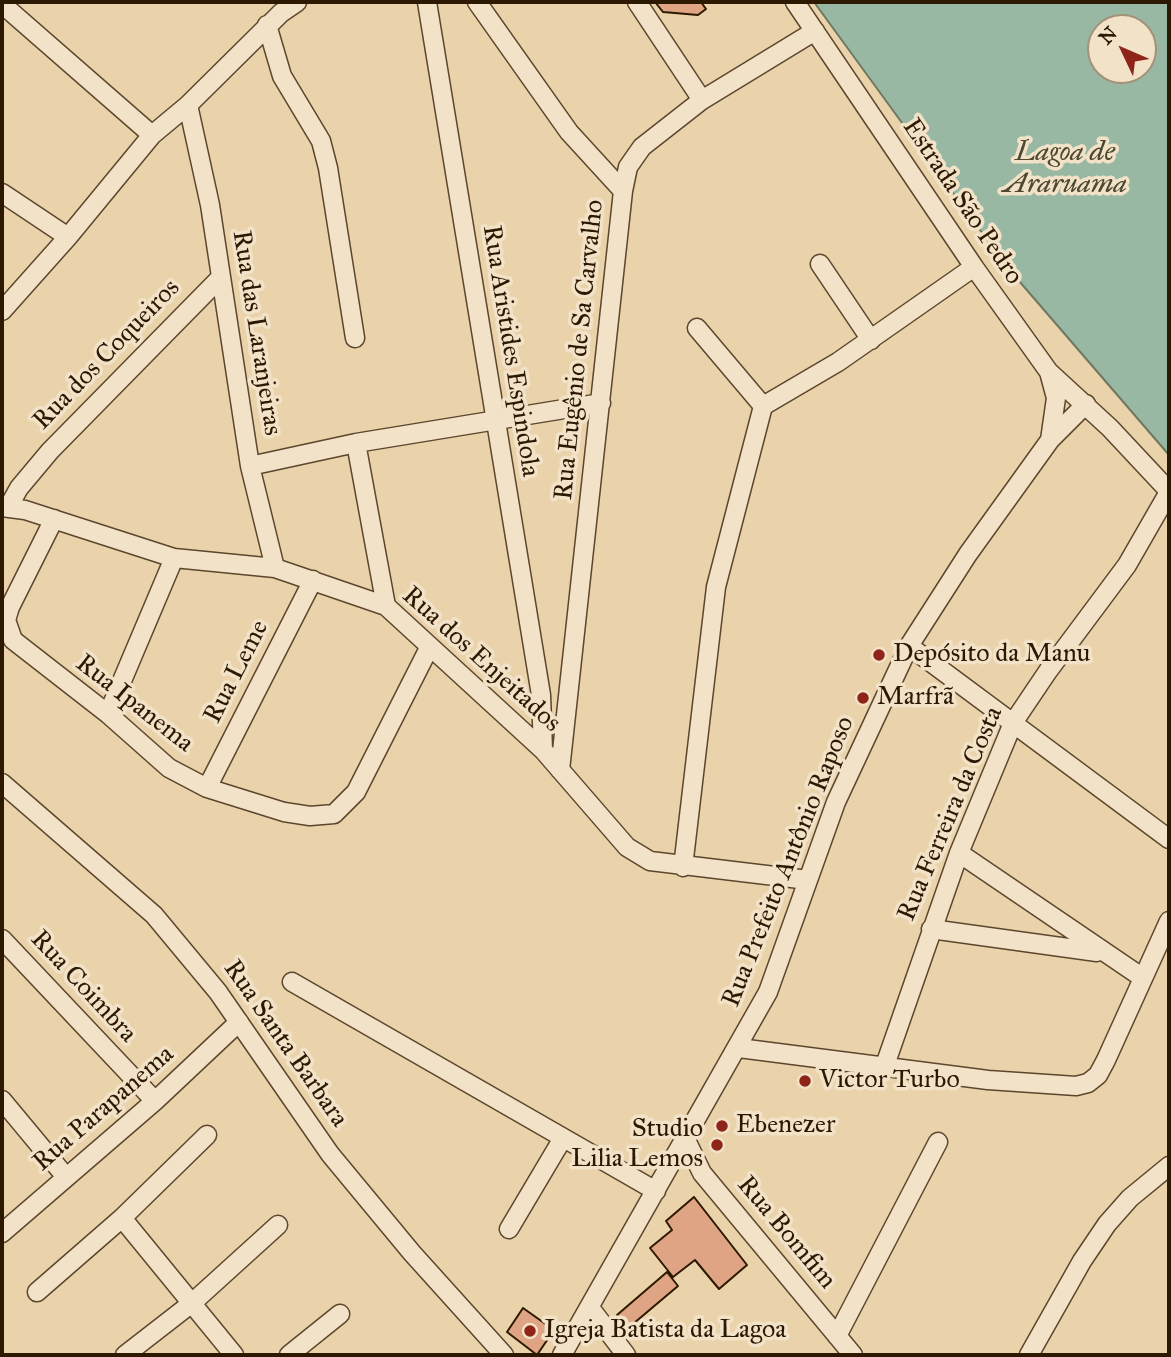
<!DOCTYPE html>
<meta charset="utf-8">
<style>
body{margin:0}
#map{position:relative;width:1171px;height:1357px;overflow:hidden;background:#ead2ab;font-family:"IM FELL Great Primer",serif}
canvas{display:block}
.frame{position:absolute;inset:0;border:4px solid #2d1801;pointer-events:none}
.north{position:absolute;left:1087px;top:14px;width:70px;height:70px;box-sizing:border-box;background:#f1e2c8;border:2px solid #a39178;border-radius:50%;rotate:314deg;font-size:19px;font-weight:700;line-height:28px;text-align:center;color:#2d1801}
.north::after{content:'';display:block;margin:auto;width:24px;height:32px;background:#8f2418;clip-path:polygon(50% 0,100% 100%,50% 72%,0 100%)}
</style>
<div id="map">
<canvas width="1171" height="1357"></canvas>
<div class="frame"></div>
<div class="north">N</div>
</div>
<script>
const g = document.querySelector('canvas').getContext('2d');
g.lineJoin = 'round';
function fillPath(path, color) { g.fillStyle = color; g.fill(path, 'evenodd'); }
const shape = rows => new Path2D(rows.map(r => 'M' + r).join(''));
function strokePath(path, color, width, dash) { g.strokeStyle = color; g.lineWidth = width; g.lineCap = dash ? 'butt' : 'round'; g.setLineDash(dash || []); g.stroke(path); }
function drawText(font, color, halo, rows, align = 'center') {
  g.font = font + ' "IM FELL Great Primer",serif'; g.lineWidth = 7; g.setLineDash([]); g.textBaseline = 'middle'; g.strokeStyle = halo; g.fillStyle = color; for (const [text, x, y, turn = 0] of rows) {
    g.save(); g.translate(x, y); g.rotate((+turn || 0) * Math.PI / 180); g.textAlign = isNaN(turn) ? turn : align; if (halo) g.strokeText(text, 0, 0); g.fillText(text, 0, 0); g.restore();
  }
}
const water = shape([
 [814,2,1169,2,1169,455,1007,267,814,2],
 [1101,28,1143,28,1143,70,1101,70,1101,28]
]);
const building = shape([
 [655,2,701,2,706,9,698,15,663,12,655,2],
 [694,1197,747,1265,719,1289,695,1260,673,1277,650,1248,672,1230,666,1221,694,1197],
 [667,1272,678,1286,627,1329,617,1315,667,1272],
 [523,1308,554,1330,537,1355,507,1332,523,1308]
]);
const minor = shape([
 [427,2,541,695,543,750],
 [477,2,569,132,623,191],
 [637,2,702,100],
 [795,2,974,267,1049,372,1056,398,1050,440],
 [2,4,152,135],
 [267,25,282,76,321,141,328,168,355,338],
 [188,105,210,205,250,466,275,568],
 [2,193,68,237],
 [820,264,871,340],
 [2,311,68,237,152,135,188,105,281,13,297,2],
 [697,328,763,406],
 [1049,372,1110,428,1169,491],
 [356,443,386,606],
 [250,466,356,443,601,403],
 [9,506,19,488,50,451,221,277],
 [2,507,25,510,174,558,275,568,386,606,543,750,627,847,650,861,808,880],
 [54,519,10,607,6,620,13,640,108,714,169,768,207,788,284,812,310,816,334,814,356,792,430,646],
 [909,646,1169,839],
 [108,714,174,558],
 [560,770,623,191,628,167,642,147,702,100,815,31],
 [2,783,154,915,218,992,330,1154,412,1253,504,1355],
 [207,788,313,580],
 [959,853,1143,978],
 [683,867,716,587,763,406,838,362,974,267],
 [931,929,1097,952],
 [2,939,155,1101],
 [292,982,656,1191],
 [739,1048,988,1080,1076,1086,1088,1083,1098,1075,1106,1060,1169,921],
 [884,1068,959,853,1013,723,1048,671,1127,565,1169,492],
 [2,1100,66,1177],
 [686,1140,702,1173,853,1355],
 [122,1218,234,1355],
 [509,1229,563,1138],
 [2,1233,155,1101,239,1022],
 [37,1292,122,1218,207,1135],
 [591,1309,626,1355],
 [837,1336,938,1142],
 [125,1355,192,1303,278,1225],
 [289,1355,340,1314],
 [562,1355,768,992,836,802,909,646,968,554,1050,440,1086,404],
 [1029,1355,1082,1261,1107,1224,1130,1198,1169,1166]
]);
const markers = [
 [879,655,7,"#8f2418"],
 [863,698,7,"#8f2418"],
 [805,1081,7,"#8f2418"],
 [722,1126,7,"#8f2418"],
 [717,1145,7,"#8f2418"],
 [530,1331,7,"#8f2418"]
];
const streetNames = [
 ["Estrada São Pedro",962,202,56],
 ["Rua das Laranjeiras",256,333,81],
 ["Rua Eugênio de Sa Carvalho",580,350,-84],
 ["Rua Aristides Espindola",510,351,81],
 ["Rua dos Coqueiros",107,355,-46],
 ["Rua dos Enjeitados",481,660,42],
 ["Rua Leme",237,672,-63],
 ["Rua Ipanema",134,704,38],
 ["Rua Ferreira da Costa",951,814,-67],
 ["Rua Prefeito Antônio Raposo",789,862,-68],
 ["Rua Coimbra",83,987,47],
 ["Rua Santa Barbara",285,1044,55],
 ["Rua Parapanema",104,1109,-41],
 ["Rua Bomfim",786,1233,50]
];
const poiNames = [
 ["Depósito da Manu",893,655],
 ["Marfrã",877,698],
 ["Victor Turbo",819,1081],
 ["Ebenezer",736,1126],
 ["Studio",703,1130,"right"],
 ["Lilia Lemos",703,1160,"right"],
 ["Igreja Batista da Lagoa",544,1331]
];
const waterNames = [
 ["Lagoa de",1065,153],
 ["Araruama",1065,185]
];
fillPath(water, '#99b8a4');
strokePath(water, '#6e7863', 2);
fillPath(building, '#dea484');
strokePath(building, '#2d1801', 2);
strokePath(minor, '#5c462c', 21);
strokePath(minor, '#f1e2c8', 18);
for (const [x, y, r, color] of markers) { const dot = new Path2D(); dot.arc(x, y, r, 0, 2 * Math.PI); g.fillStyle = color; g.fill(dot); strokePath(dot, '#f1e2c8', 2.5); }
drawText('26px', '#2d1801', '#f1e2c8', streetNames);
drawText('26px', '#2d1801', '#f1e2c8', poiNames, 'left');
drawText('italic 28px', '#4d4832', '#f1e2c8', waterNames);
</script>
